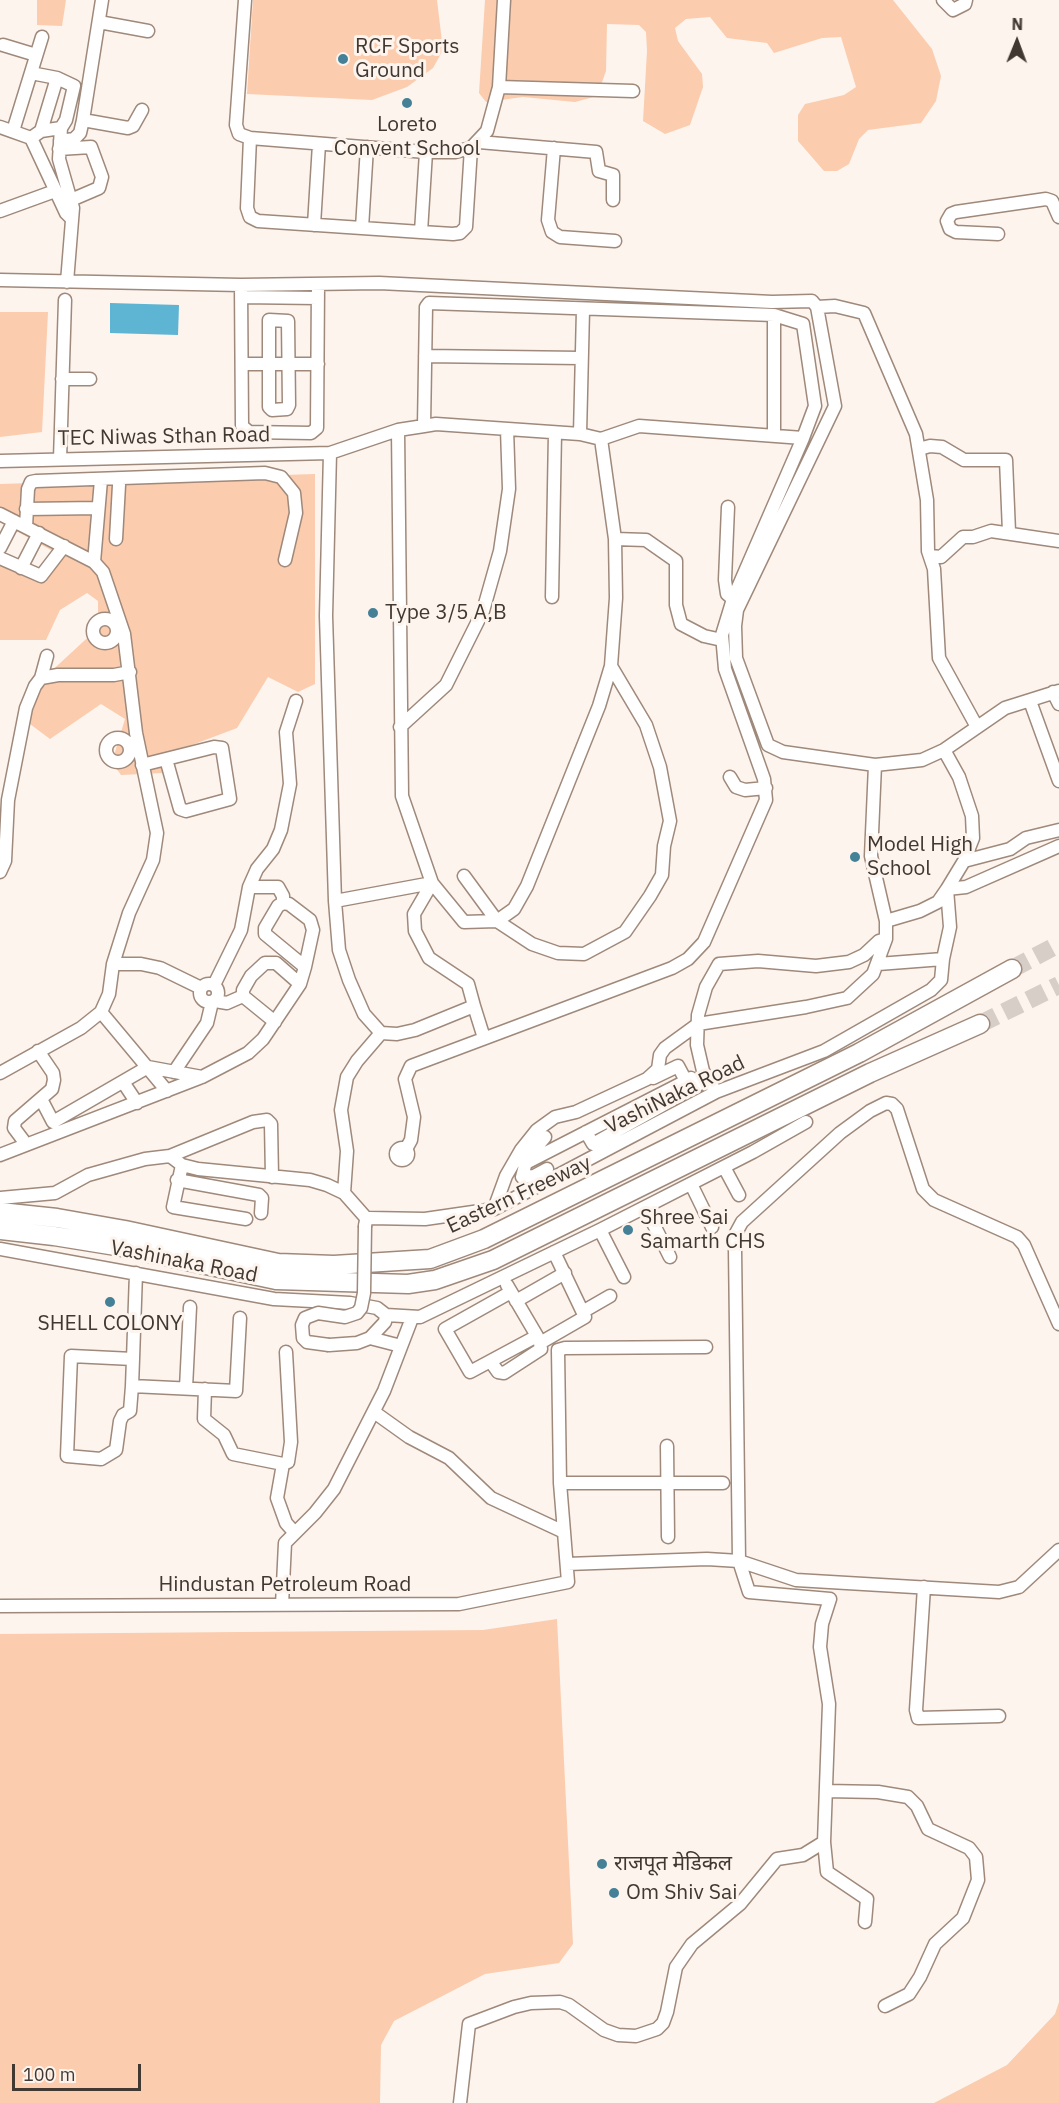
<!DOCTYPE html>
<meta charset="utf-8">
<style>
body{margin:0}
#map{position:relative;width:1059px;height:2103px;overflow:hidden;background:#fdf4ee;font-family:"IBM Plex Sans",sans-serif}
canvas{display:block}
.north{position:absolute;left:987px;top:12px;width:60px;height:60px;-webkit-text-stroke:4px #fdf4ee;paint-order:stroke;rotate:1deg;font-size:16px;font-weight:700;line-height:24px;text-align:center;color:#413832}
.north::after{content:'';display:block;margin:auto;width:21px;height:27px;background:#413832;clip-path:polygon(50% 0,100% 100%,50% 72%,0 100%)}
.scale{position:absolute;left:12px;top:2064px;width:129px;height:27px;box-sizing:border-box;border:3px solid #413832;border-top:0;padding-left:8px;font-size:18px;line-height:21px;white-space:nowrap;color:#413832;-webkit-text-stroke:4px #fdf4ee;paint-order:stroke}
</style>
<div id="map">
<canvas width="1059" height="2103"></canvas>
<div class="north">N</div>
<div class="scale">100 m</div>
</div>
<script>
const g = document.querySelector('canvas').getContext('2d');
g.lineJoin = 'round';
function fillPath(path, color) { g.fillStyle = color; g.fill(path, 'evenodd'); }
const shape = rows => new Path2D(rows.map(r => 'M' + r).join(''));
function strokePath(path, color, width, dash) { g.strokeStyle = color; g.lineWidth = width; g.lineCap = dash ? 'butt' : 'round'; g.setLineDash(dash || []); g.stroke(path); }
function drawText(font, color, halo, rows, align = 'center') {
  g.font = font + ' "IBM Plex Sans","Noto Sans Devanagari",sans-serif'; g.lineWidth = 6; g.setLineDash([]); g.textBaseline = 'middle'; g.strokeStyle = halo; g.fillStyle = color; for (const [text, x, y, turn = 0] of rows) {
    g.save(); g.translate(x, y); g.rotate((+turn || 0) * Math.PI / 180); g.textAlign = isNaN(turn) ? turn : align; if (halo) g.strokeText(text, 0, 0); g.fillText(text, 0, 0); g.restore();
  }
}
const green = shape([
 [37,0,66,0,62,26,37,25],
 [253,0,437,0,443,50,433,68,407,87,372,100,247,94],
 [485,0,893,0,932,49,941,76,936,101,921,123,868,130,859,139,849,164,837,171,824,171,798,141,798,115,805,104,844,95,856,87,841,37,822,38,774,53,767,43,727,38,710,17,686,19,675,28,678,41,702,74,703,87,690,125,665,134,643,121,647,51,646,32,639,25,607,24,606,71,597,96,575,102,523,97,486,102,479,93],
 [0,312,48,312,42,432,0,437],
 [315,474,315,684,298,692,268,677,237,728,184,748,163,773,121,775,112,762,125,719,101,704,50,739,26,721,32,689,98,628,98,601,87,593,60,610,46,640,0,640,0,565,30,578,60,555,0,522,0,484],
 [557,1619,573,1944,559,1963,485,1974,394,2021,381,2045,380,2103,0,2103,0,1634,483,1630],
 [1059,2002,1059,2103,934,2103,1007,2065,1055,2014]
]);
const water = shape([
 [110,303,179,305,178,335,110,333]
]);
const highwayTunnel = shape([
 [1012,969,1059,944],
 [980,1024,1059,985]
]);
const minor = shape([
 [245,0,236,125,239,134,250,138,426,152,455,152,471,148,487,131,499,87,504,0],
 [943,0,953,10,965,4,966,0],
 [99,22,148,31],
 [3,45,36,55],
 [31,73,57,78,41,131],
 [57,78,74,86,66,120,61,128],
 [499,87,633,91],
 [83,120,102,0],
 [0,127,31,138,41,131,61,128,59,159,73,208,67,282],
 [13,131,42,37],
 [31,138,66,213,71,218],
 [250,138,247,208,250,217,258,221,421,232,426,152],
 [60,141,74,139,80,133,83,120,128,128,133,126,142,110],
 [479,142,596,152,599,171,613,175,613,200],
 [554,148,548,220,552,232,560,237,615,241],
 [59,149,91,147,102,177,99,188,71,200],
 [0,211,55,191],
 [314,225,319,144],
 [362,228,367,147],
 [421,232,453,234,460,233,466,227,471,148],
 [998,234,956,232,950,229,947,221,951,214,956,212,1046,199,1052,201,1059,217],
 [0,280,241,285,379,283,772,302,812,301,817,307,835,406,737,610,735,626,736,658,768,745,783,752,875,765,922,760,944,750,1005,708,1059,691],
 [241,285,242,426,249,432,311,433,317,428,318,284],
 [241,297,318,298],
 [817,307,835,306,864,313,916,434,927,500,928,551,934,569,939,658,977,727],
 [774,315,774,436],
 [269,320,288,321,289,405,287,409,272,410,269,407,269,320],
 [425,356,581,358],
 [242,364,318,364],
 [62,379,90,379],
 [424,426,426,307,429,303,774,315,803,324,815,406,803,438,639,426,601,439,580,434,436,424,424,426,398,430,330,453,326,616,335,901,339,950,349,980,364,1014,381,1033,397,1034,415,1030,474,1006,484,1038],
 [398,430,402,796,432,883,464,922,497,921,532,944,558,953,584,954,625,932,650,896,662,875,664,846,670,821,660,767,646,725,611,666],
 [580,434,583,310],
 [919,449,930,446,942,447,964,460,1006,460,1009,532],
 [60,459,65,300],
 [0,461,330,453],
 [728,507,725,580,727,594,733,599],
 [26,509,98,508],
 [0,514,94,562,103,572,124,634,136,733,157,833,153,860,129,913,113,964,109,994,101,1012,81,1028,0,1073],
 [26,527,28,489,31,482,36,481,265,473,281,477,294,493,296,513,285,560],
 [116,539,119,485],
 [615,539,646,540,676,561,676,605,681,624,704,636,722,640],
 [0,548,14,521],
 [930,556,941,557,963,537,973,537,991,531,1059,541],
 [0,558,41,576,64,546],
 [94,562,101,480],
 [21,568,39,533],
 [552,597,555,433],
 '93 631a12 12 0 1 1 24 0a12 12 0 1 1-24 0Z',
 [41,678,47,656],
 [1053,692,1059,704],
 [1030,701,1059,781],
 [400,727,446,685,483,611,500,551,509,489,507,429],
 '106 750a12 12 0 1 1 24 0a12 12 0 1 1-24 0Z',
 [142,765,214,747,222,748,230,799,186,811,180,809,166,759],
 [730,777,736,787,745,790,766,788],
 [964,861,1010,849,1026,838,1059,830],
 [0,872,5,861,8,800,26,708,35,686,41,678,58,675,114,675,130,672],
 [464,876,497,921,514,909,527,886,599,706,611,666,616,598,615,539,601,439],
 [432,883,414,914,415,931,429,958,468,984,474,1006],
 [249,887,278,887,283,896,283,903],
 [335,901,432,883],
 [886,921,920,911,938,902,947,889,966,887,1059,846],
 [113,964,141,964,160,968,201,988],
 [878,964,943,959,950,927,947,889,964,861,973,838,972,816,959,777,944,750],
 '200 993a9 9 0 1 1 18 0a9 9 0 1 1-18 0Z',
 [214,985,241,930,249,887,257,869,273,849,281,830,290,784,286,732,296,701],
 [215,1001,227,1003,243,996],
 [101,1012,167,1091],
 [275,1022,243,996,243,990,251,976,265,963,276,963,300,984],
 [174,1072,207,1023,212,1002],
 [653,1078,678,1066,686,1081],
 [123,1082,137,1103],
 [716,1092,703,1071,697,1045,698,1015,706,987,719,964,758,961,816,966,849,962,864,955,879,941,886,939],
 [41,1099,53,1122,148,1067,202,1077],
 [545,1137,527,1158,522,1177,534,1176,547,1169],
 [23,1140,14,1128,15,1121,52,1089,54,1080,53,1073,38,1051],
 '396 1154a6 6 0 1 1 12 0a6 6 0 1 1-12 0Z',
 [406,1149,411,1140,414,1117,405,1079,411,1066,672,968,688,959,704,942,766,800,764,779,725,669,722,635,733,599,803,438],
 [0,1155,202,1077,248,1053,263,1039,300,984,305,967,313,930,310,920,289,904,283,903,278,906,265,928,265,934,305,967],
 [170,1156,253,1122,267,1120,271,1124,272,1177],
 [524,1164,602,1124,686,1081,691,1078,697,1086,593,1144,586,1132],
 [182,1165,173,1207,246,1219],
 [724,1167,739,1195],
 [177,1180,259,1195,262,1198,261,1213],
 [691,1184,712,1227],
 [344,1193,347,1151,341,1110,347,1077,357,1061,381,1033],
 [0,1198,55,1193,88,1175,145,1159,170,1156,182,1165,198,1169,310,1180,327,1185,344,1193,367,1219],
 [645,1207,670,1257],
 [494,1209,506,1176,521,1150,537,1130,555,1117,576,1112,647,1079,658,1069,660,1055,665,1048,698,1024,806,1007,847,998,873,974,886,939,886,921,871,856,875,765],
 [365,1226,366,1220,369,1218,425,1219,494,1209,716,1092,824,1051,931,990,941,980,943,959],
 [600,1230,624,1277],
 [0,1249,274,1299,350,1303,377,1308,386,1315,385,1322,370,1338,357,1343,329,1345],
 [507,1285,537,1336],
 [511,1292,445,1329,470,1372,537,1336,540,1343,585,1317,554,1252],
 [516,1301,565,1273],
 [584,1311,610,1296],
 [386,1315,420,1317,600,1230,753,1152,806,1122],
 [370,1338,401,1346],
 [133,1359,71,1356,67,1456,101,1459,116,1450,120,1421,123,1415,130,1411,132,1386,133,1359,136,1273],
 [491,1362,498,1372,504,1373,541,1349,540,1343],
 [132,1386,236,1391,240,1318],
 [186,1388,190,1307],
 [205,1389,204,1419,224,1435,233,1454,283,1464,277,1498,286,1523,294,1532],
 [667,1446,668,1537],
 [283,1464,288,1462,291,1442,286,1352],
 [560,1483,723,1483],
 [564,1532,560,1483,558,1350,565,1348,706,1347],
 [567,1564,707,1559,739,1561,796,1580,999,1592,1019,1587,1059,1550],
 [924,1587,916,1710,918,1718,999,1716],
 [282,1605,285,1543,315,1513,334,1489,384,1391,412,1318],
 [0,1606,459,1604,568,1582,564,1532,491,1498,449,1458,409,1437,374,1412],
 [826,1791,878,1792,908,1797,917,1806,928,1829,969,1848,976,1857,978,1880,963,1918,935,1944,920,1977,909,1994,885,2006],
 [824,1842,827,1872,867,1899,865,1922],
 [460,2103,469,2024,514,2007,531,2003,560,2002,569,2005,604,2030,618,2035,636,2036,657,2029,663,2023,667,2012,676,1967,692,1944,740,1904,777,1859,803,1855,824,1842,829,1704,820,1647,822,1624,830,1599,749,1592,739,1561,735,1249,736,1233,742,1222,840,1133,870,1111,886,1103,892,1104,897,1109,923,1189,934,1200,1017,1237,1024,1245,1059,1324]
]);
const highway = shape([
 [0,1212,57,1218,125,1230,278,1263,334,1265,430,1259,484,1239,859,1053,1012,969],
 [0,1230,54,1236,122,1247,276,1280,408,1284,435,1280,493,1260,870,1073,980,1024]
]);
const minorBridge = shape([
 [329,1345,307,1342,303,1338,302,1325,305,1318,318,1313,345,1317,357,1313,361,1308,364,1293,365,1226]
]);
const markers = [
 [343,59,6,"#448197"],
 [407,103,6,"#448197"],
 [373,613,6,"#448197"],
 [855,857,6,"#448197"],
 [628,1230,6,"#448197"],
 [110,1302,6,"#448197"],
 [602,1864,6,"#448197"],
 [614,1893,6,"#448197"]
];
const poiNames = [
 ["RCF Sports",355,47],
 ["Ground",355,71],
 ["Loreto",407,125,"center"],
 ["Convent School",407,149,"center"],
 ["Type 3/5 A,B",385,613],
 ["Model High",867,845],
 ["School",867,869],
 ["Shree Sai",640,1218],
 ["Samarth CHS",640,1242],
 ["SHELL COLONY",110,1324,"center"],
 ["राजपूत मेडिकल",614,1864],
 ["Om Shiv Sai",626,1893]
];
const streetNames = [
 ["TEC Niwas Sthan Road",164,437,-1],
 ["VashiNaka Road",675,1095,-26],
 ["Eastern Freeway",519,1195,-25],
 ["Vashinaka Road",184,1262,11],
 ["Hindustan Petroleum Road",285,1585]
];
fillPath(green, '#fbccad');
fillPath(water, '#5db4d3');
strokePath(highwayTunnel, '#d7cec8', 18, [18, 9]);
strokePath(minor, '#9f897b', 15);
strokePath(highway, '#9f897b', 21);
strokePath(minor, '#fff', 12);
strokePath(highway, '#fff', 18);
strokePath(minorBridge, '#9f897b', 15, []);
strokePath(minorBridge, '#fff', 12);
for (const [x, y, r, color] of markers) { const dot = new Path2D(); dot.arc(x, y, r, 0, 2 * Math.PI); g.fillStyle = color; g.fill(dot); strokePath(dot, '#fdf4ee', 2); }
drawText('21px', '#413832', '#fdf4ee', poiNames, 'left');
drawText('21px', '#413832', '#fdf4ee', streetNames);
</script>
